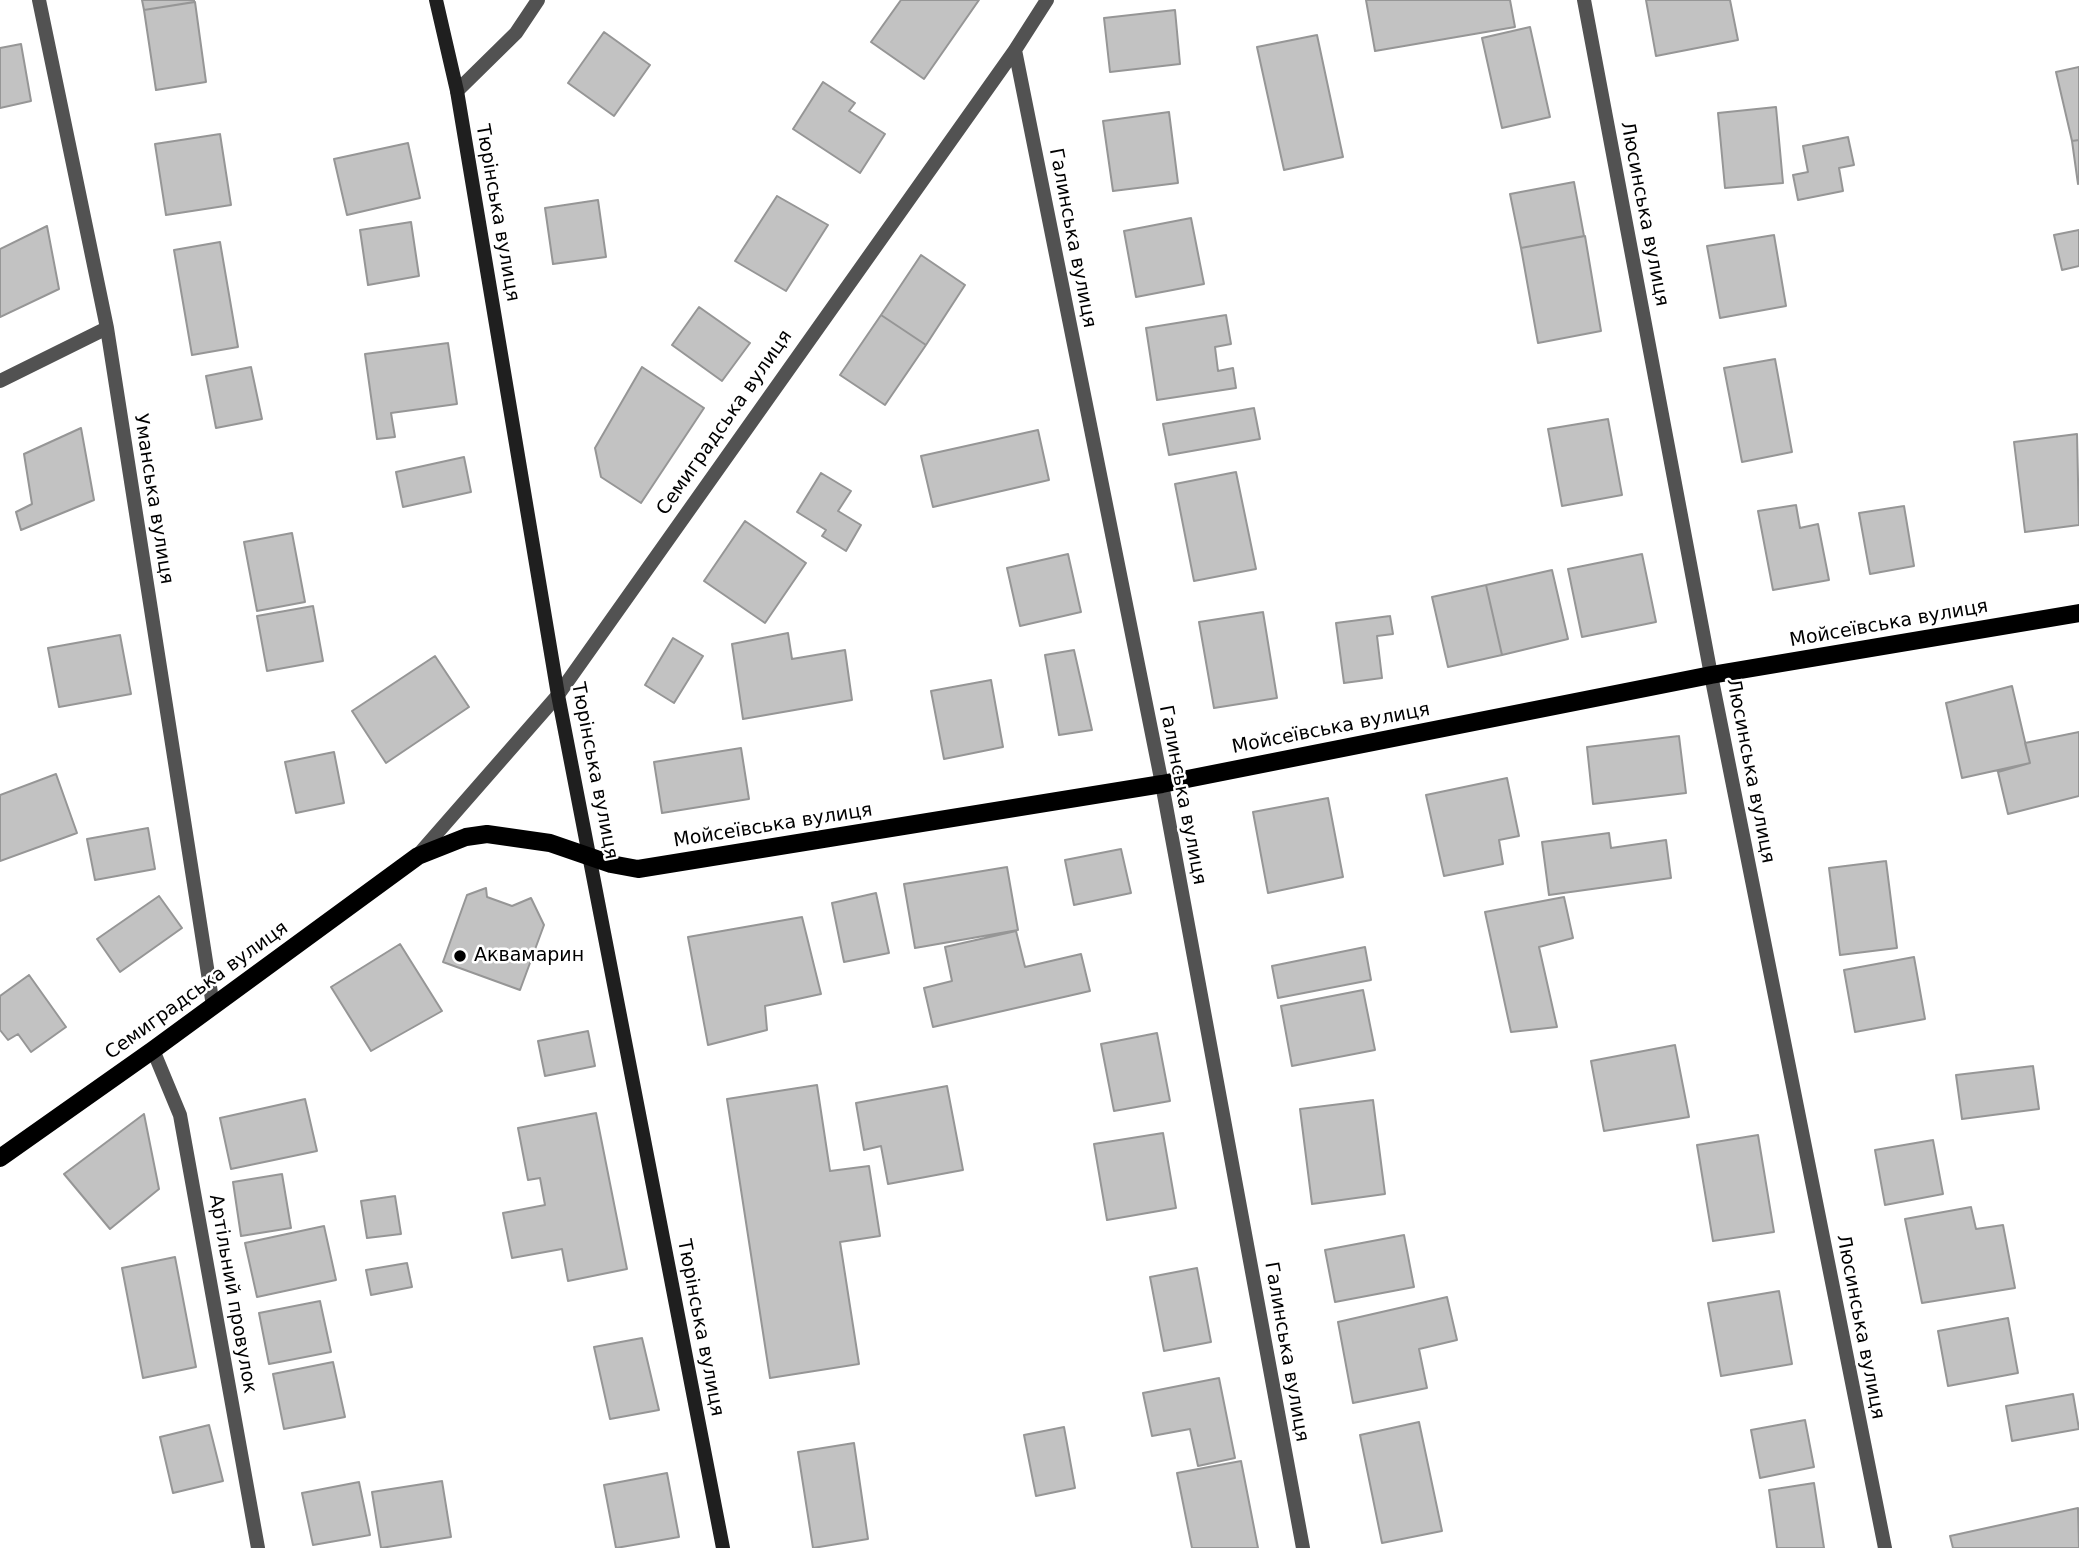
<!DOCTYPE html>
<meta charset="utf-8">
<style>
body{margin:0}
canvas{display:block;background:#fff}
</style>
<canvas width="2079" height="1548"></canvas>
<script>
const g = document.querySelector('canvas').getContext('2d');
g.lineJoin = 'round';
function fillPath(path, color) { g.fillStyle = color; g.fill(path, 'evenodd'); }
const shape = rows => new Path2D(rows.map(r => 'M' + r).join(''));
function strokePath(path, color, width, dash) { g.strokeStyle = color; g.lineWidth = width; g.lineCap = dash ? 'butt' : 'round'; g.setLineDash(dash || []); g.stroke(path); }
function drawText(font, color, halo, rows, align = 'center') {
  g.font = font + ' "DejaVu Sans",sans-serif'; g.lineWidth = 5; g.setLineDash([]); g.textBaseline = 'middle'; g.strokeStyle = halo; g.fillStyle = color; for (const [text, x, y, turn = 0] of rows) {
    g.save(); g.translate(x, y); g.rotate((+turn || 0) * Math.PI / 180); g.textAlign = isNaN(turn) ? turn : align; if (halo) g.strokeText(text, 0, 0); g.fillText(text, 0, 0); g.restore();
  }
}
const building = shape([
 [142,0,194,0,194,2,144,10,142,0],
 [901,0,979,0,924,79,871,42,901,0],
 [1366,0,1510,0,1515,27,1375,51,1366,0],
 [1646,0,1730,0,1738,40,1656,56,1646,0],
 [195,2,206,82,156,90,144,10,195,2],
 [1175,10,1180,64,1110,72,1104,18,1175,10],
 [1530,27,1550,117,1502,128,1482,38,1530,27],
 [604,32,650,65,614,116,568,83,604,32],
 [1317,35,1343,157,1284,170,1257,47,1317,35],
 [21,44,31,101,0,108,0,48,21,44],
 [2079,67,2079,140,2072,141,2056,72,2079,67],
 [823,82,855,103,849,111,885,134,860,173,793,129,823,82],
 [1776,107,1783,183,1725,188,1718,113,1776,107],
 [1169,112,1178,183,1113,191,1103,121,1169,112],
 [220,134,231,205,166,215,155,144,220,134],
 [1848,137,1854,165,1839,168,1843,191,1798,200,1793,175,1808,172,1803,146,1848,137],
 [2079,140,2079,183,2078,184,2072,141,2079,140],
 [408,143,420,198,347,215,334,159,408,143],
 [1574,182,1584,236,1521,248,1510,194,1574,182],
 [777,196,828,225,786,291,735,261,777,196],
 [598,200,606,257,553,264,545,208,598,200],
 [1191,218,1204,284,1136,297,1124,231,1191,218],
 [411,222,419,276,368,285,360,230,411,222],
 [47,226,59,289,0,317,0,249,47,226],
 [2079,230,2079,266,2062,270,2054,235,2079,230],
 [1774,235,1786,306,1720,318,1707,246,1774,235],
 [1585,236,1601,331,1538,343,1521,248,1585,236],
 [220,242,238,347,192,355,174,250,220,242],
 [921,255,965,285,926,345,881,315,921,255],
 [699,307,750,343,722,381,672,345,699,307],
 [881,315,926,345,885,405,840,375,881,315],
 [1226,315,1231,344,1215,347,1218,371,1233,368,1236,388,1157,400,1146,328,1226,315],
 [448,343,457,404,391,413,395,437,377,439,365,354,448,343],
 [1775,359,1792,452,1742,462,1724,368,1775,359],
 [251,367,262,419,216,428,206,376,251,367],
 [642,367,704,408,641,503,601,477,595,448,642,367],
 [1254,408,1260,439,1169,455,1163,424,1254,408],
 [1608,419,1622,495,1562,506,1548,429,1608,419],
 [81,428,94,500,21,530,16,512,32,504,24,454,81,428],
 [1038,430,1049,480,933,507,921,456,1038,430],
 [2077,434,2079,525,2025,532,2014,442,2077,434],
 [464,457,471,492,403,507,396,472,464,457],
 [1236,472,1256,569,1194,581,1175,484,1236,472],
 [821,473,851,491,838,511,861,525,846,551,822,536,826,530,797,512,821,473],
 [1796,505,1800,528,1818,524,1829,580,1773,590,1758,511,1796,505],
 [1904,506,1914,566,1870,574,1859,513,1904,506],
 [745,521,806,563,765,623,704,581,745,521],
 [292,533,305,602,257,611,244,542,292,533],
 [1068,554,1081,612,1020,626,1007,568,1068,554],
 [1642,554,1656,622,1582,637,1568,569,1642,554],
 [1552,570,1568,639,1502,655,1486,585,1552,570],
 [1486,585,1502,655,1448,667,1432,597,1486,585],
 [313,606,323,661,267,671,257,616,313,606],
 [1263,612,1277,698,1214,708,1199,622,1263,612],
 [1390,616,1393,634,1377,636,1382,678,1344,683,1336,623,1390,616],
 [788,633,792,659,845,650,852,700,743,719,732,644,788,633],
 [120,635,131,694,59,707,48,648,120,635],
 [673,638,703,656,674,703,645,685,673,638],
 [1074,650,1092,730,1059,735,1045,655,1074,650],
 [435,656,469,707,386,763,352,711,435,656],
 [991,680,1003,747,944,759,931,691,991,680],
 [2012,686,2030,763,1962,778,1946,703,2012,686],
 [2079,732,2079,796,2008,814,1998,772,2030,763,2025,743,2079,732],
 [1679,736,1686,793,1593,804,1587,747,1679,736],
 [741,748,749,799,662,813,654,762,741,748],
 [334,752,344,803,296,813,285,762,334,752],
 [56,774,77,833,0,861,0,795,56,774],
 [1507,778,1519,836,1499,840,1503,864,1444,876,1426,795,1507,778],
 [1328,798,1343,877,1268,893,1253,812,1328,798],
 [148,828,155,869,95,880,87,839,148,828],
 [1609,833,1611,848,1666,840,1671,878,1549,895,1542,842,1609,833],
 [1121,849,1131,893,1074,905,1065,860,1121,849],
 [1886,861,1897,948,1840,955,1829,868,1886,861],
 [1007,867,1018,930,915,948,904,884,1007,867],
 [486,888,487,897,512,906,531,898,544,925,520,990,443,962,467,895,486,888],
 [876,893,889,953,844,962,832,903,876,893],
 [159,896,182,928,120,972,97,939,159,896],
 [1564,897,1573,938,1539,947,1557,1027,1511,1032,1485,912,1564,897],
 [802,917,821,994,765,1006,767,1030,708,1045,688,937,802,917],
 [1016,931,1025,967,1081,954,1090,991,933,1027,924,988,952,981,945,947,1016,931],
 [400,944,442,1011,371,1051,331,987,400,944],
 [1365,947,1371,980,1278,998,1272,966,1365,947],
 [1914,957,1925,1019,1855,1032,1844,970,1914,957],
 [29,975,66,1027,31,1052,18,1034,8,1040,0,1030,0,996,29,975],
 [1363,990,1375,1050,1292,1066,1281,1006,1363,990],
 [588,1031,595,1066,545,1076,538,1041,588,1031],
 [1157,1033,1170,1101,1114,1111,1101,1044,1157,1033],
 [1675,1045,1689,1117,1604,1131,1591,1061,1675,1045],
 [2033,1066,2039,1109,1962,1119,1956,1075,2033,1066],
 [817,1085,830,1171,869,1166,880,1236,840,1242,859,1364,770,1378,727,1099,817,1085],
 [947,1086,963,1170,888,1184,881,1146,864,1150,856,1103,947,1086],
 [305,1099,317,1151,231,1169,220,1118,305,1099],
 [1373,1100,1385,1194,1312,1204,1300,1109,1373,1100],
 [596,1113,627,1269,568,1281,562,1249,512,1258,503,1213,545,1205,540,1178,528,1180,518,1128,596,1113],
 [144,1114,159,1189,110,1229,64,1174,144,1114],
 [1163,1133,1176,1208,1107,1220,1094,1144,1163,1133],
 [1758,1135,1774,1232,1713,1241,1697,1145,1758,1135],
 [1933,1140,1943,1194,1885,1205,1875,1150,1933,1140],
 [282,1174,291,1228,241,1236,233,1182,282,1174],
 [395,1196,401,1234,367,1238,361,1201,395,1196],
 [1971,1207,1976,1229,2003,1225,2015,1288,1922,1303,1905,1219,1971,1207],
 [324,1226,336,1280,257,1297,245,1243,324,1226],
 [1404,1235,1414,1287,1335,1302,1325,1250,1404,1235],
 [175,1257,196,1367,143,1378,122,1268,175,1257],
 [407,1263,412,1287,371,1295,366,1270,407,1263],
 [1197,1268,1211,1342,1164,1351,1150,1277,1197,1268],
 [1779,1291,1792,1364,1721,1376,1708,1303,1779,1291],
 [1447,1297,1457,1340,1419,1349,1427,1388,1353,1403,1338,1322,1447,1297],
 [320,1301,331,1352,269,1364,259,1313,320,1301],
 [2008,1318,2018,1373,1948,1386,1938,1331,2008,1318],
 [642,1338,659,1410,610,1419,594,1347,642,1338],
 [333,1362,345,1417,284,1429,273,1374,333,1362],
 [1219,1378,1235,1458,1198,1466,1190,1429,1152,1436,1143,1393,1219,1378],
 [2073,1394,2079,1429,2012,1441,2006,1406,2073,1394],
 [1805,1420,1814,1467,1760,1478,1751,1430,1805,1420],
 [1419,1422,1442,1531,1382,1543,1360,1435,1419,1422],
 [209,1425,223,1481,173,1493,160,1437,209,1425],
 [1064,1427,1075,1488,1036,1496,1024,1435,1064,1427],
 [854,1443,868,1539,813,1548,798,1452,854,1443],
 [1241,1461,1258,1548,1192,1548,1177,1473,1241,1461],
 [667,1473,679,1537,616,1548,604,1485,667,1473],
 [442,1481,451,1537,381,1548,372,1492,442,1481],
 [359,1482,370,1535,313,1545,302,1493,359,1482],
 [1814,1483,1824,1548,1777,1548,1769,1490,1814,1483],
 [2078,1508,2079,1548,1953,1548,1950,1536,2078,1508]
]);
const street = shape([
 [39,0,107,328,213,1006],
 [1584,0,1711,675,1885,1548],
 [1015,50,1162,784,1303,1548],
 [457,91,516,33,538,0],
 [0,381,107,328],
 [418,855,558,695,1015,50,1047,0],
 [153,1050,180,1115,258,1548]
]);
const secondary = shape([
 [436,0,457,91,558,695,723,1548]
]);
const primary = shape([
 [0,1158,153,1050,418,856,466,837,487,834,550,843,611,864,638,869,1162,784,1711,675,2079,613]
]);
const markers = [
 [460,956,7,"#000"]
];
const streetNames = [
 ["Тюрінська вулиця",497,213,80],
 ["Люсинська вулиця",1644,214,79],
 ["Галинська вулиця",1072,238,79],
 ["Семиградська вулиця",725,423,-55],
 ["Уманська вулиця",153,499,81],
 ["Мойсеївська вулиця",1889,624,-10],
 ["Мойсеївська вулиця",1331,729,-11],
 ["Тюрінська вулиця",594,771,79],
 ["Люсинська вулиця",1750,771,79],
 ["Галинська вулиця",1182,795,79],
 ["Мойсеївська вулиця",773,826,-9],
 ["Семиградська вулиця",197,991,-36],
 ["Артільний провулок",232,1294,80],
 ["Люсинська вулиця",1860,1327,79],
 ["Тюрінська вулиця",700,1328,79],
 ["Галинська вулиця",1286,1352,80]
];
const poiNames = [
 ["Аквамарин",474,956]
];
fillPath(building, '#c2c2c2');
strokePath(building, '#969696', 2);
strokePath(street, '#525252', 14);
strokePath(secondary, '#1f1f1f', 14);
strokePath(primary, '#000', 18);
for (const [x, y, r, color] of markers) { const dot = new Path2D(); dot.arc(x, y, r, 0, 2 * Math.PI); g.fillStyle = color; g.fill(dot); strokePath(dot, '#fff', 2.5); }
drawText('19px', '#000', '#fff', streetNames);
drawText('19px', '#000', '#fff', poiNames, 'left');
</script>
